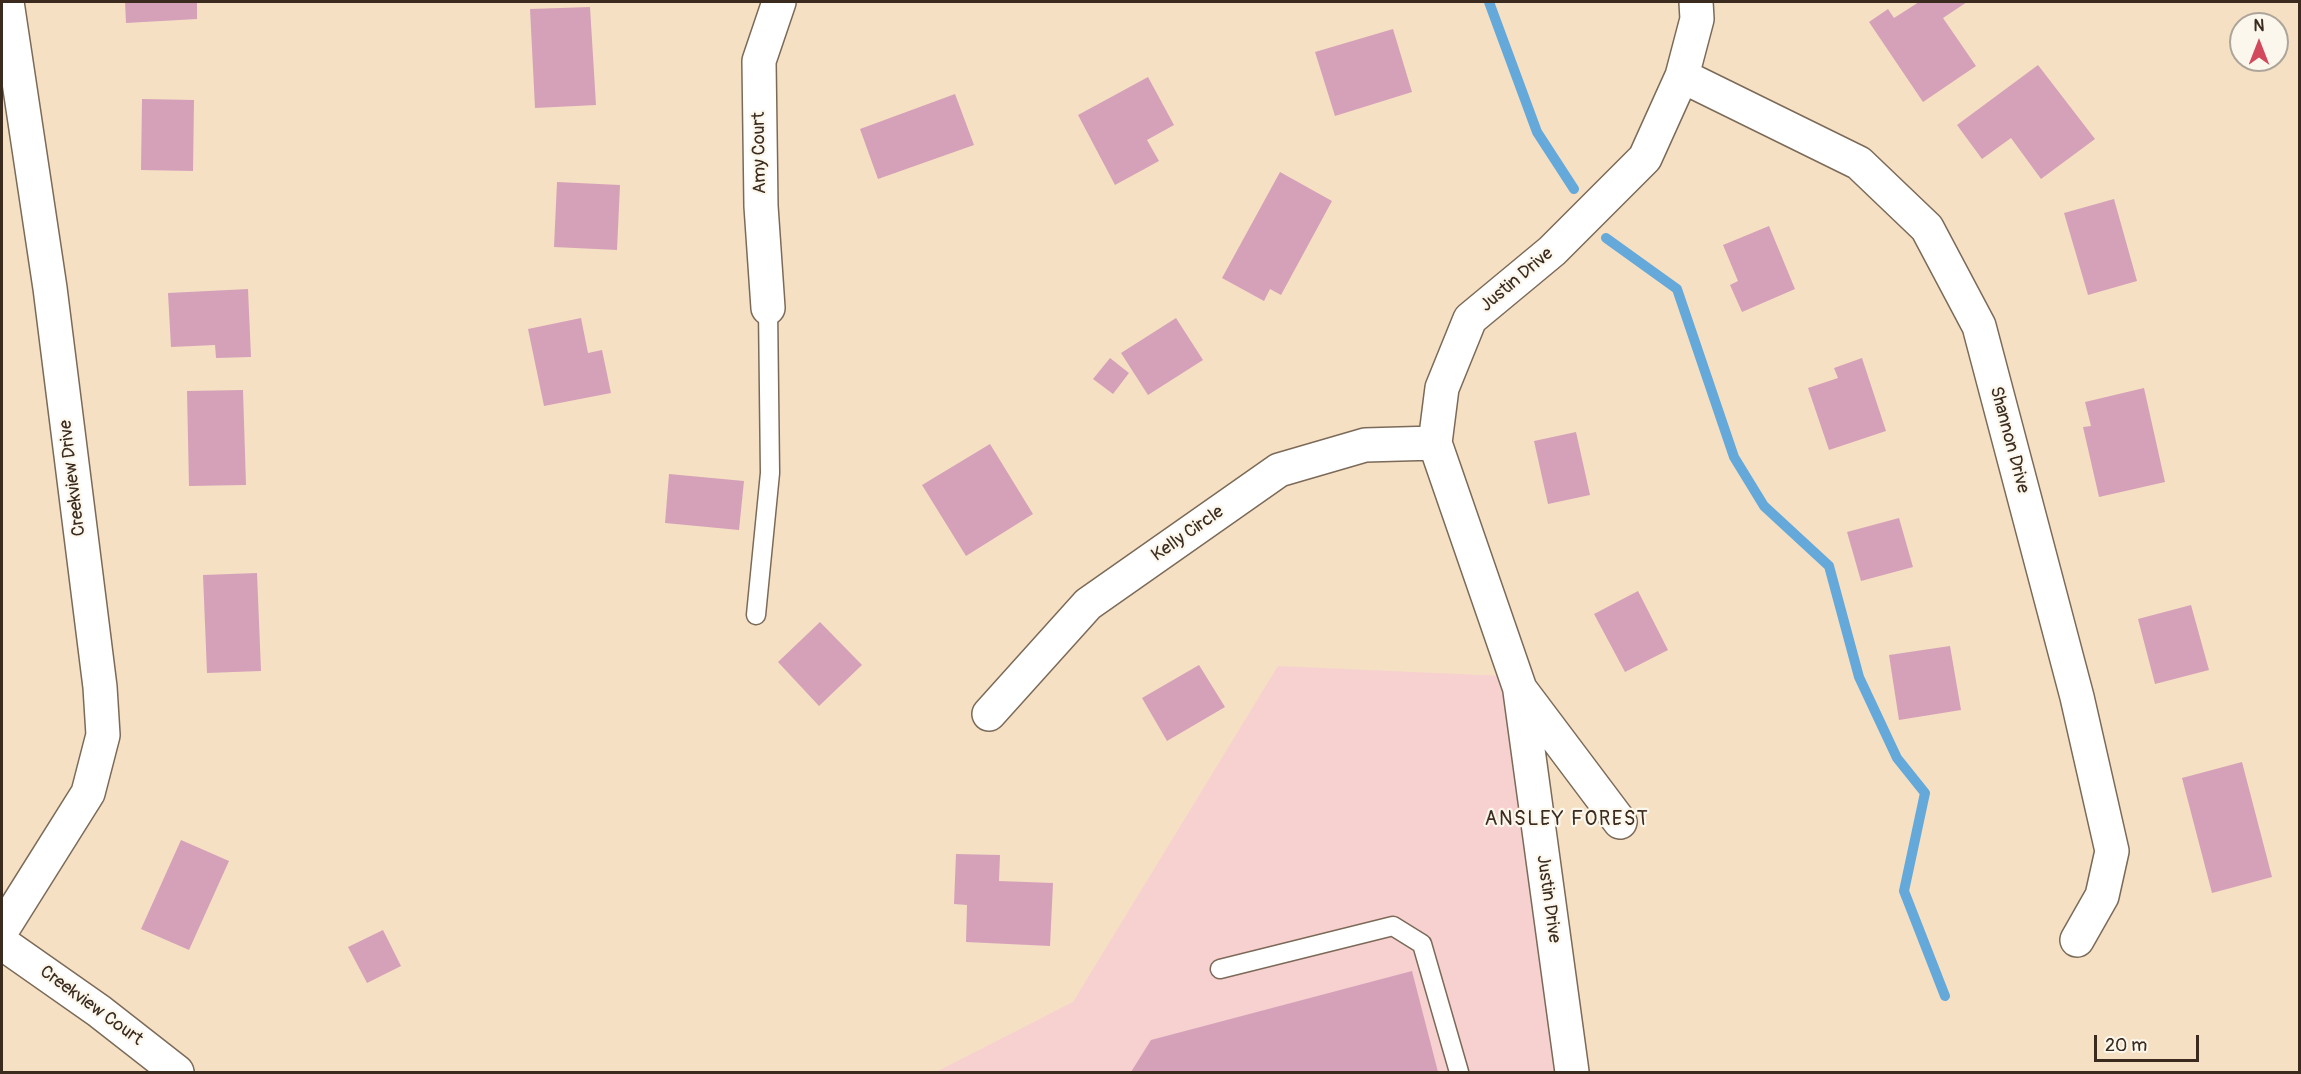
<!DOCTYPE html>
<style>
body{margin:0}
#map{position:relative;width:2301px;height:1074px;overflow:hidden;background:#f5e0c4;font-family:Pangolin,sans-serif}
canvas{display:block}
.frame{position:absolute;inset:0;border:3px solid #3b2a1e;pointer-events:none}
.north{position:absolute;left:2229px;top:12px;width:60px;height:60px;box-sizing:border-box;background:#fbf7ec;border:2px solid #aea59a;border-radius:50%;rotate:0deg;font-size:16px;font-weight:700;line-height:24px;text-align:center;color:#3b2a1e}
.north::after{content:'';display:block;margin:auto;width:21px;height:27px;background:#d1495b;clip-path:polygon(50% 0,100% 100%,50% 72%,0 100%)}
.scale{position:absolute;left:2094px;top:1035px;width:105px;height:27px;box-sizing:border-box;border:3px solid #3b2a1e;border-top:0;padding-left:8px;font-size:18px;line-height:21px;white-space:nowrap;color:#3b2a1e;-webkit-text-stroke:4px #fbf7ec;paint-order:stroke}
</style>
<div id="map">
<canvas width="2301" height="1074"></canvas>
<div class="frame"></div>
<div class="north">N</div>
<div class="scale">20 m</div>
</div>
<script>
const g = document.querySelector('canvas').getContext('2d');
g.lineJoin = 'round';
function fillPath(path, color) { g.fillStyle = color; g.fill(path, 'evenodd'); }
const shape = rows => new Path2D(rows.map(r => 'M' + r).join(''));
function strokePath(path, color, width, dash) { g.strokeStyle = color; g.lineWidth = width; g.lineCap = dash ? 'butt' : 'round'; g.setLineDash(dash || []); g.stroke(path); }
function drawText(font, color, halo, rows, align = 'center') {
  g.font = font + ' Pangolin,sans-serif'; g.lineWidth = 4.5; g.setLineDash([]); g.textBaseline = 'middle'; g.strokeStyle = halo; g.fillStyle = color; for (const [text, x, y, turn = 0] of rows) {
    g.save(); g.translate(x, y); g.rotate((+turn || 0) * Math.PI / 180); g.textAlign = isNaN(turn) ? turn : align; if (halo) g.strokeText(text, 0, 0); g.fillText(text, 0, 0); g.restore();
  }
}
const built = shape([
 [1278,666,1525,677,1590,1072,936,1072,1073,1002]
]);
const stream = shape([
 [1489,2,1537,132,1574,189],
 [1606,238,1677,289,1734,457,1764,506,1829,566,1859,677,1897,758,1925,793,1904,891,1945,996]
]);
const building = shape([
 [125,2,197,2,197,19,126,23],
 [1919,2,1967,2,1943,18,1976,66,1923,102,1869,22,1888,9,1894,18],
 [590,7,596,105,535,108,530,9],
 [1393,29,1412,92,1335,116,1315,52],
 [2038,65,2095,139,2041,179,2011,138,1982,159,1957,125],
 [1148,77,1174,125,1147,140,1159,161,1115,185,1078,115],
 [955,94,974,145,878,179,860,129],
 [142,99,194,100,193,171,141,170],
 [1280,172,1332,201,1281,295,1270,289,1264,301,1222,278],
 [557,182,620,185,617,250,554,247],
 [2114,199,2137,281,2088,295,2064,213],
 [1769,226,1795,289,1742,312,1730,285,1738,281,1723,245],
 [248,289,251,357,216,358,215,345,171,347,168,293],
 [581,318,588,353,602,350,611,393,544,406,528,329],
 [1176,318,1203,360,1148,395,1121,353],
 [1110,358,1129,373,1113,394,1093,379],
 [1862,358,1886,431,1829,450,1808,388,1838,378,1834,368],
 [2144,388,2165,482,2099,497,2083,427,2091,426,2085,402],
 [243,390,246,485,189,486,187,391],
 [1576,432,1590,495,1548,504,1534,441],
 [990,444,1033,514,966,556,922,485],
 [669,474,744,481,739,530,665,523],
 [1899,518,1913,567,1861,581,1847,532],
 [257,573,261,671,207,673,203,575],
 [1638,591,1668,650,1625,672,1594,614],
 [2191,605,2209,670,2155,684,2138,619],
 [820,622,862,665,819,706,778,662],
 [1950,646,1961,710,1899,720,1889,655],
 [1199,665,1225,707,1167,741,1142,698],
 [2242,762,2272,877,2212,893,2182,778],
 [181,840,229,861,189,950,141,929],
 [956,854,1000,855,999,881,1053,883,1050,946,966,942,967,905,954,904],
 [383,930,401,966,367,983,348,947],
 [1412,971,1438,1072,1131,1072,1151,1040]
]);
const lane = shape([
 [756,615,770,473,768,308],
 [1220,969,1393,926,1422,944,1459,1072]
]);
const street = shape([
 [1682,76,1859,163,1927,228,1979,326,2077,697,2112,851,2102,896,2077,940],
 [768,308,761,206,759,61,779,2],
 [1520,691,1572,1072],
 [989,714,1088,604,1279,470,1365,445,1435,443],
 [1620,822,1520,689,1435,443,1442,388,1470,319,1552,251,1645,158,1682,76,1697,19,1696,2],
 [2,930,88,793,103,735,100,687,50,288,7,2],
 [2,943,99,1011,177,1072]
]);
const streetNames = [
 ["Amy Court",760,153,-91],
 ["Justin Drive",1517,280,-40],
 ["Shannon Drive",2009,440,75],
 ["Creekview Drive",73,478,-97],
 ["Kelly Circle",1188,534,-35],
 ["Justin Drive",1548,899,82],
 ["Creekview Court",91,1006,36]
];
const neighbourhoodNames = [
 ["ANSLEY FOREST",1567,820]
];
fillPath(built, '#f7d0d0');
strokePath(stream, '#64a9da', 10);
fillPath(building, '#d5a1b9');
strokePath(lane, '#7c6a58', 21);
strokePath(street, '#7c6a58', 36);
strokePath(lane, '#fff', 18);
strokePath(street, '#fff', 33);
drawText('18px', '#3b2a1e', '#fbf7ec', streetNames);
g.letterSpacing = '1.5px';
drawText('20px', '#3b2a1e', '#fbf7ec', neighbourhoodNames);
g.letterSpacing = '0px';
</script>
